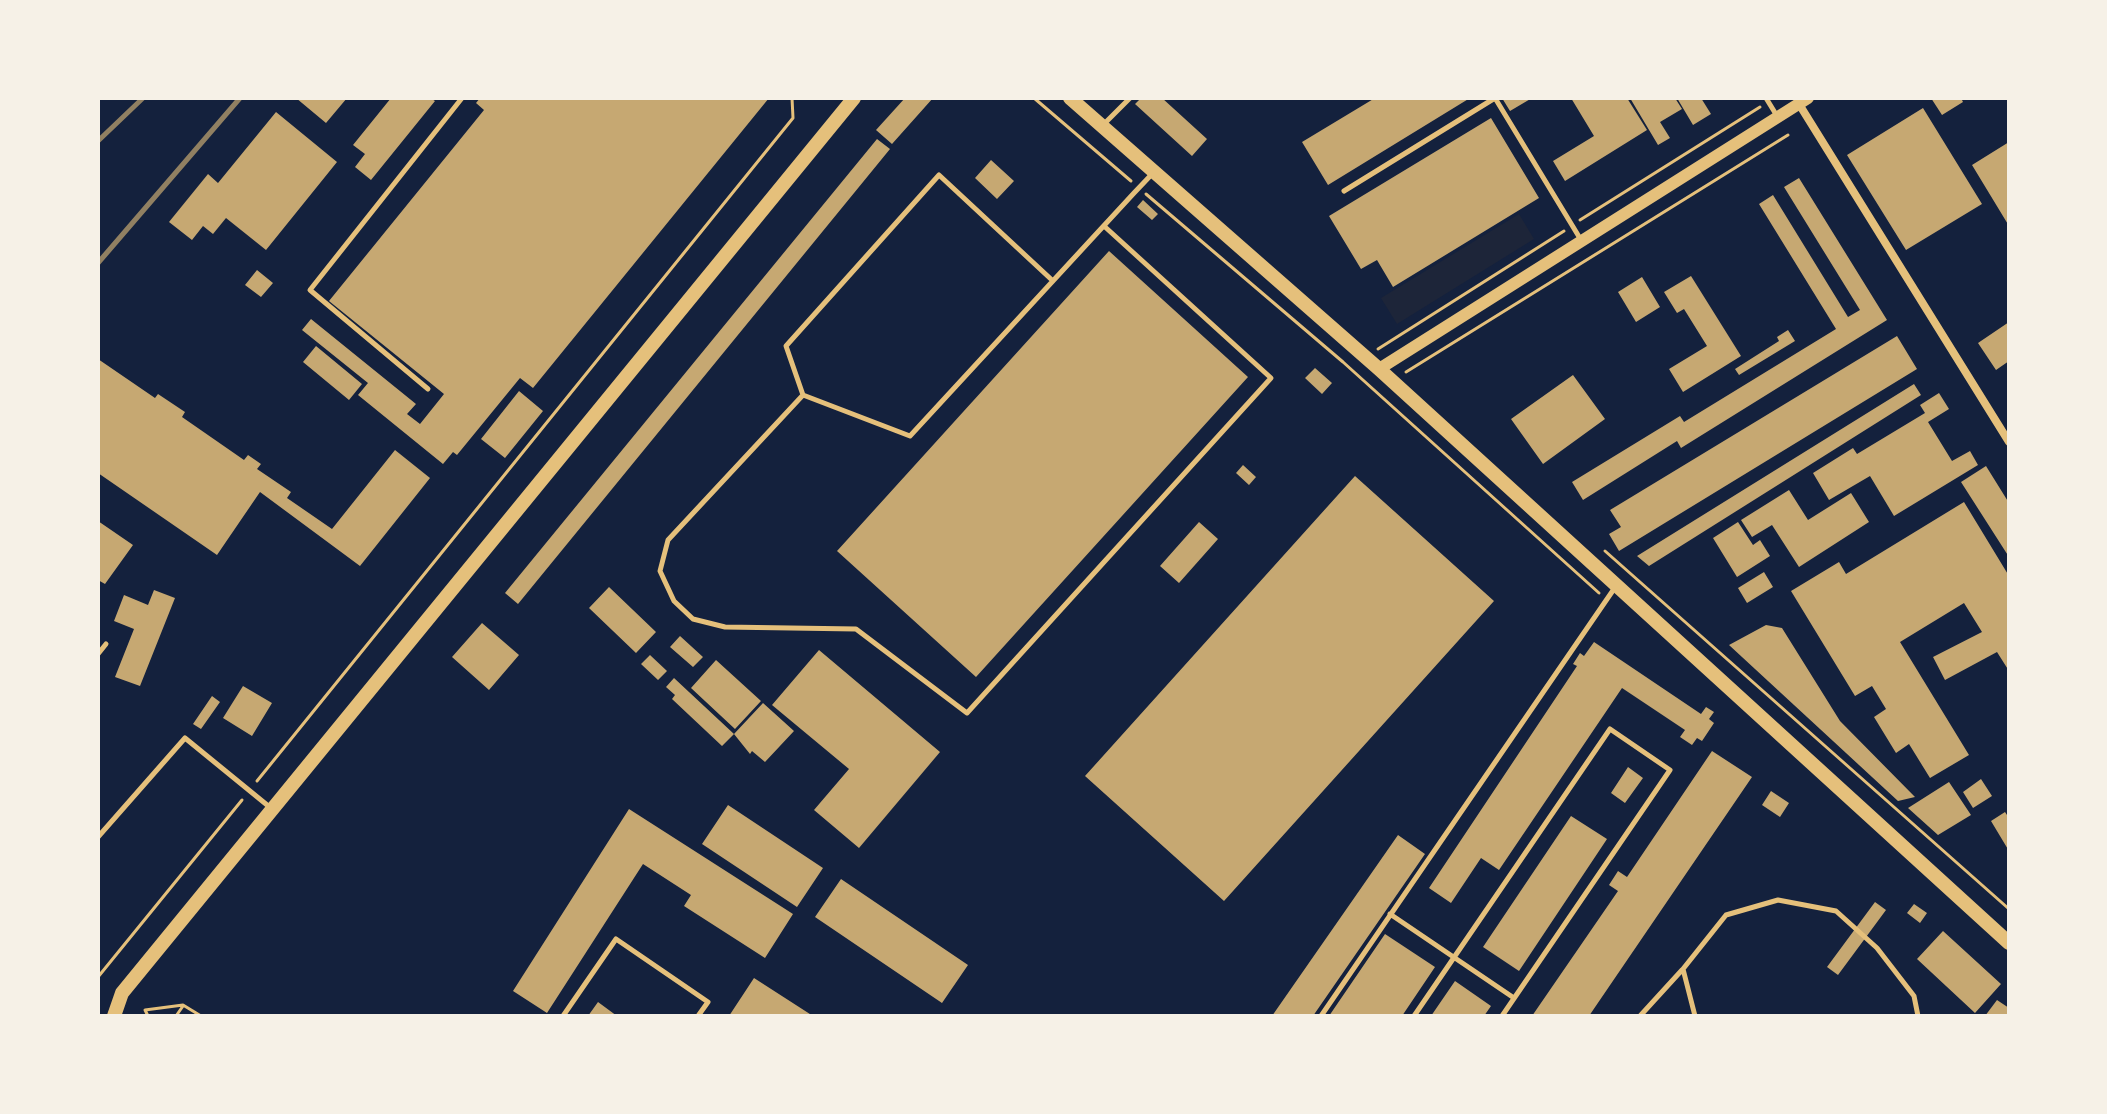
<!DOCTYPE html>
<style>
body{margin:0}
#map{position:relative;width:2107px;height:1114px;overflow:hidden;background:#14213d;font-family:"DM Sans",sans-serif}
canvas{display:block}
.frame{position:absolute;inset:0;border:100px solid #f6f1e7;pointer-events:none}
</style>
<div id="map">
<canvas width="2107" height="1114"></canvas>
<div class="frame"></div>
</div>
<script>
const g = document.querySelector('canvas').getContext('2d');
g.lineJoin = 'round';
function fillPath(path, color) { g.fillStyle = color; g.fill(path, 'evenodd'); }
const shape = rows => new Path2D(rows.map(r => 'M' + r).join(''));
function strokePath(path, color, width, dash) { g.strokeStyle = color; g.lineWidth = width; g.lineCap = dash ? 'butt' : 'round'; g.setLineDash(dash || []); g.stroke(path); }
const green = shape([
 [1519,214,1534,239,1397,324,1381,298]
]);
const building = shape([
 [296,98,347,98,326,123],
 [391,98,430,98,435,101,371,180,355,167,365,154,353,145],
 [480,98,769,98,533,388,520,378,457,455,453,452,443,464,358,395,368,383,302,330,311,319,416,404,407,414,420,424,444,394,329,301,484,110,476,103],
 [905,98,933,98,892,144,876,130],
 [1141,98,1162,98,1207,139,1192,156,1135,104],
 [1375,98,1470,98,1328,185,1302,142],
 [1502,98,1532,98,1510,111],
 [1571,98,1627,98,1647,130,1565,181,1553,161,1594,136],
 [1630,98,1675,98,1682,109,1660,122,1670,138,1658,145],
 [1677,98,1701,98,1711,114,1693,125],
 [1931,98,1961,98,1963,102,1942,115],
 [1923,108,1982,204,1906,250,1847,155],
 [276,112,337,162,266,250,226,218,213,234,203,226,192,240,169,222,208,174,218,183],
 [1491,118,1539,198,1393,287,1377,260,1361,269,1329,216],
 [877,139,890,149,518,604,505,593],
 [2009,142,2009,226,1972,165],
 [991,160,1014,181,997,199,975,178],
 [1799,178,1887,320,1681,448,1677,441,1583,500,1572,482,1680,416,1684,422,1836,329,1759,204,1773,195,1848,317,1860,310,1784,187],
 [1143,200,1158,214,1152,220,1137,207],
 [1109,251,1248,377,976,677,837,551],
 [257,270,273,283,261,297,245,285],
 [1691,276,1741,356,1683,392,1669,369,1707,346,1684,309,1677,313,1664,292],
 [1642,277,1660,307,1636,322,1618,292],
 [2009,322,2009,361,1996,370,1978,343],
 [1788,330,1795,341,1739,375,1735,369,1779,341,1777,337],
 [1897,336,1917,369,1619,551,1609,534,1621,527,1610,510],
 [316,346,362,384,349,400,303,362],
 [98,359,155,398,158,394,185,412,182,417,244,460,248,455,261,464,257,469,291,492,287,498,332,529,395,450,430,478,360,566,260,492,217,555,98,473],
 [1315,368,1332,383,1322,394,1305,378],
 [1573,375,1605,419,1543,464,1511,419],
 [1914,384,1921,395,1649,566,1637,556],
 [519,391,543,411,505,458,481,439],
 [1939,393,1949,409,1928,422,1952,461,1970,451,1978,465,1894,516,1870,476,1829,500,1813,473,1853,448,1857,454,1925,413,1920,405],
 [1243,465,1256,477,1249,485,1236,473],
 [1986,466,2009,503,2009,557,1961,482],
 [1355,476,1494,601,1224,901,1085,776],
 [1789,490,1808,520,1851,493,1869,522,1799,567,1772,525,1752,537,1741,520],
 [1964,502,2009,576,2009,671,1997,652,1945,680,1933,657,1982,632,1964,603,1900,642,1969,755,1930,778,1909,744,1896,753,1874,717,1886,709,1872,686,1855,696,1791,591,1839,562,1846,574],
 [98,521,133,545,105,584,98,580],
 [1199,522,1218,539,1179,583,1160,566],
 [1738,522,1753,545,1760,540,1770,556,1737,577,1713,538],
 [1764,572,1773,587,1747,603,1738,588],
 [609,587,656,632,636,653,589,608],
 [154,590,175,598,140,686,115,677,134,629,114,621,124,595,148,605],
 [482,623,519,655,489,690,452,657],
 [1766,625,1782,628,1840,721,1915,797,1898,801,1729,645],
 [680,636,703,657,693,667,670,647],
 [1594,642,1701,714,1706,707,1714,712,1709,719,1714,723,1702,741,1697,738,1692,745,1680,737,1685,730,1622,688,1499,870,1481,858,1451,903,1429,888,1577,666,1573,664,1580,653,1584,656],
 [819,650,940,752,859,848,814,810,849,769,772,705],
 [650,655,667,671,658,680,641,664],
 [716,660,761,701,735,729,691,688],
 [674,678,734,734,763,703,794,731,765,762,752,751,750,754,734,734,722,746,672,699,675,695,666,687],
 [243,686,272,703,252,736,223,718],
 [212,696,220,702,201,729,193,724],
 [1712,751,1752,777,1589,1016,1532,1016,1618,891,1609,885,1618,871,1627,877],
 [1628,767,1643,778,1625,803,1611,793],
 [1981,779,1992,796,1973,808,1963,792],
 [1949,782,1971,815,1938,835,1908,808],
 [1771,791,1789,803,1780,817,1762,805],
 [728,805,823,868,797,907,702,844],
 [629,809,793,914,765,958,684,906,691,895,643,864,547,1013,513,991],
 [2005,812,2009,818,2009,851,1991,821],
 [1571,816,1607,839,1519,971,1483,947],
 [1398,835,1425,854,1313,1016,1272,1016],
 [841,879,968,965,942,1003,815,917],
 [1875,902,1886,910,1838,975,1827,967],
 [1914,904,1927,913,1920,923,1907,913],
 [1943,931,2001,984,1975,1013,1917,959],
 [1385,934,1435,967,1402,1016,1329,1016],
 [754,978,813,1016,729,1016],
 [1455,981,1491,1006,1484,1016,1431,1016],
 [1997,1000,2009,1008,2009,1016,1985,1016],
 [598,1002,617,1016,588,1016]
]);
const path = shape([
 [1034,98,1131,181],
 [1146,194,1343,362,1599,593],
 [1580,220,1760,107],
 [1378,349,1564,231],
 [1406,372,1788,135],
 [1605,551,2009,909],
 [257,781,793,118,792,98],
 [98,977,242,800],
 [148,1016,145,1010,183,1005,201,1016],
 [176,1016,183,1006]
]);
const service = shape([
 [1766,98,1777,116],
 [1103,125,1130,98],
 [1344,191,1495,98,1581,240],
 [1104,226,1271,378,967,713,856,629,725,627,693,619,674,601,660,571,668,540,803,395,910,436,1134,193,1153,173],
 [428,389,310,290,462,98],
 [803,395,786,346,939,175,1053,281],
 [98,654,106,644],
 [98,837,185,738,272,809],
 [1390,914,1514,998],
 [563,1016,616,939,708,1002,698,1016],
 [1321,1016,1616,586],
 [1414,1016,1610,729,1670,770,1502,1016],
 [1640,1016,1682,970],
 [1695,1016,1683,969,1726,915,1778,900,1836,911,1877,948,1914,996,1918,1016]
]);
const minor = shape([
 [1799,104,2009,442]
]);
const tertiary = shape([
 [1379,369,1808,98]
]);
const secondary = shape([
 [1070,98,1379,369,2009,943],
 [114,1016,122,993,854,98]
]);
const rail = shape([
 [98,141,143,98],
 [98,263,240,98]
]);
fillPath(green, '#1d2539');
fillPath(building, '#c6a872');
strokePath(path, '#e5c07b', 3);
strokePath(service, '#e5c07b', 5);
strokePath(minor, '#e5c07b', 8);
strokePath(tertiary, '#e5c07b', 12);
strokePath(secondary, '#e5c07b', 14);
strokePath(rail, '#918062', 5);
</script>
